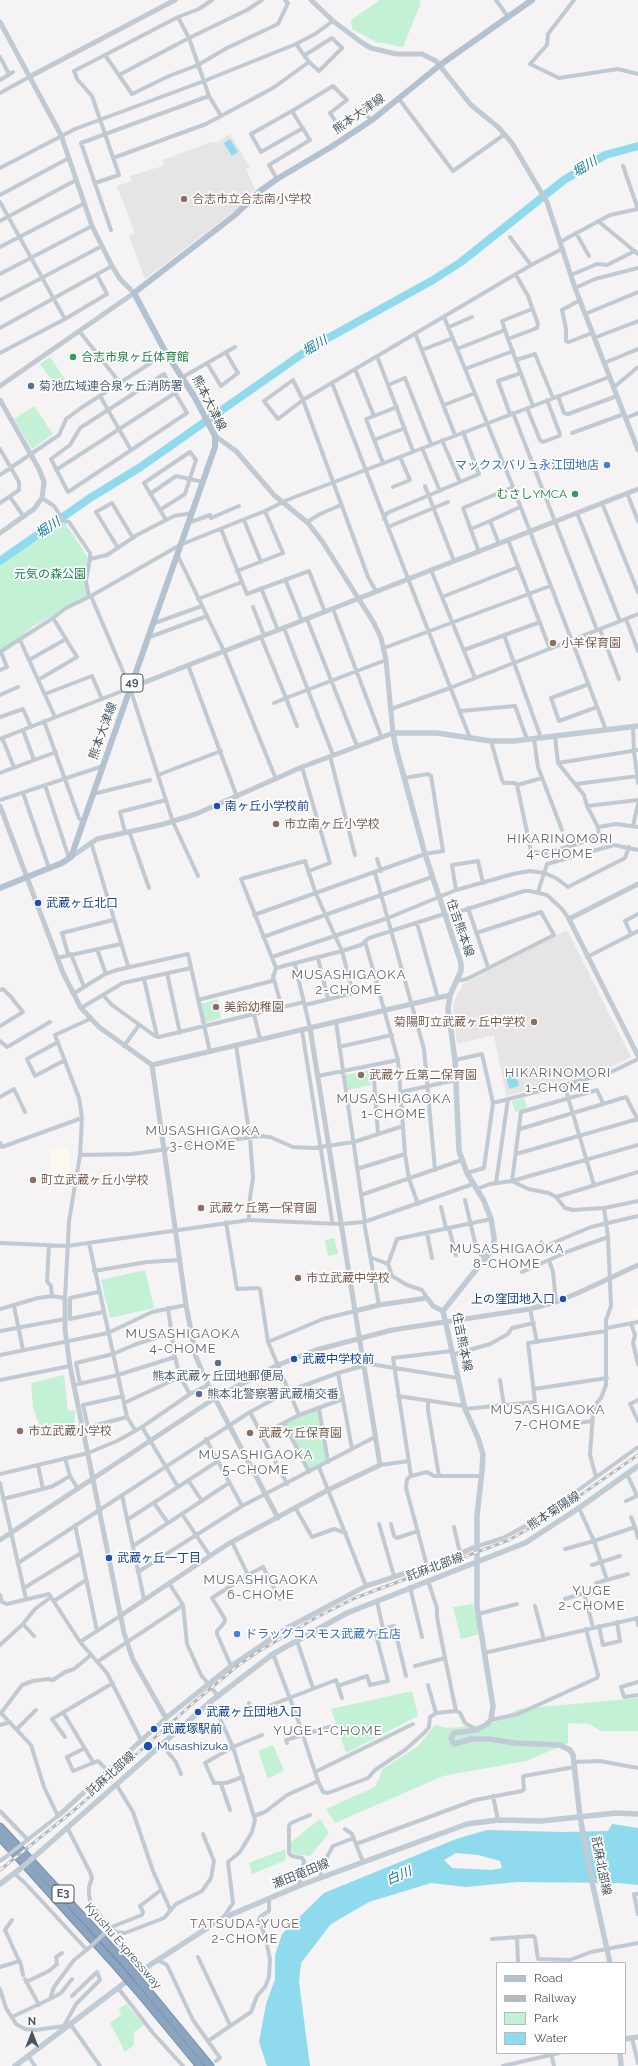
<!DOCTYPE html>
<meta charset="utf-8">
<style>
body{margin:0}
#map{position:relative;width:638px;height:2066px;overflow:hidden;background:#f5f3f3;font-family:Raleway,sans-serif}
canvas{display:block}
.legend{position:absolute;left:496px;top:1962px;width:130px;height:92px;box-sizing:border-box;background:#fff;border:1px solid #b7bbc0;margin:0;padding:5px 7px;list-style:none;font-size:12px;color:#4a5661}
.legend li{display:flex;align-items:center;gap:8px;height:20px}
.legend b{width:20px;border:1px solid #b7bbc0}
.north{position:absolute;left:12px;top:2014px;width:40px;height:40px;-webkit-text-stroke:3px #fff;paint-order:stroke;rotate:0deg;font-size:11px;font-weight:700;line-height:16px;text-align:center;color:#4a5661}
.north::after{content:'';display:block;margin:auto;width:14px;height:18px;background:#4a5661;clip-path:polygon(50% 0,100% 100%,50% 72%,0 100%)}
</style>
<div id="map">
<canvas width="638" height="2066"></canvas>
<ul class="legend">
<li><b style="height:5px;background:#b3c2d1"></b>Road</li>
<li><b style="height:5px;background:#b5b8bd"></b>Railway</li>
<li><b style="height:11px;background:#c3f1d5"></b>Park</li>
<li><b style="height:11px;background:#90daee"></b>Water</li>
</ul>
<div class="north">N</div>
</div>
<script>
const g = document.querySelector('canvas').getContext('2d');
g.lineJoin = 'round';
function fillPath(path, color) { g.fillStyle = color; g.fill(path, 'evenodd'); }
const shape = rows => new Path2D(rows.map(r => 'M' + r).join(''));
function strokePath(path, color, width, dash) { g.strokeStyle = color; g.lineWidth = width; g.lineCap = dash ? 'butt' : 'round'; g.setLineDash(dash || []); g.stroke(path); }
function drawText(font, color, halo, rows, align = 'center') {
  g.font = font + ' Raleway,"Noto Sans JP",sans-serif'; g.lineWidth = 3.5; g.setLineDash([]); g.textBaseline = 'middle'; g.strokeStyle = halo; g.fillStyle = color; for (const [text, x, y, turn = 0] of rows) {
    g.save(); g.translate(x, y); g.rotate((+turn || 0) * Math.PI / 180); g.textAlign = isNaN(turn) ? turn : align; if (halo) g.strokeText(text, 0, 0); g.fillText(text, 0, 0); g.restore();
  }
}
const commercial = shape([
 [50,1149,69,1149,70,1175,51,1175],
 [638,1308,638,1317,632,1319,630,1309]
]);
const education = shape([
 [230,134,250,167,246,169,255,189,237,209,145,279,129,236,135,234,117,186,132,181,130,176,163,166,163,160,211,142,216,143],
 [565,931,568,932,631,1057,607,1069,506,1096,494,1035,457,1044,453,1009,454,1001,463,984]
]);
const green = shape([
 [380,0,420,0,420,5,403,47,376,42,352,29,351,20],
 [50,357,65,379,55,385,40,364],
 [34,406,53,434,32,449,14,419],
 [63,520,89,559,85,581,88,596,32,627,19,639,0,650,0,565],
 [218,999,221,1018,204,1023,200,1004],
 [369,1070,371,1085,348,1090,345,1075],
 [524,1098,527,1108,515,1112,512,1101],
 [334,1238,338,1254,328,1256,325,1240],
 [145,1270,154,1308,110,1318,101,1280],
 [64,1375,68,1411,75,1410,74,1436,42,1434,33,1407,31,1383],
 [319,1408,328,1462,309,1472,284,1423],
 [473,1604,480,1634,461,1639,453,1607],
 [412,1691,418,1716,346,1753,331,1709],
 [638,1698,638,1731,601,1731,589,1724,568,1723,568,1743,526,1761,443,1776,335,1823,326,1809,375,1787,383,1769,418,1746,435,1725,448,1728,491,1724,519,1709],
 [273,1745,284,1770,268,1779,258,1751],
 [320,1819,329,1833,310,1856,295,1854,290,1850,291,1842],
 [285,1849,286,1860,252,1874,249,1863],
 [126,2004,144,2025,134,2032,134,2045,125,2052,110,2023,121,2015,119,2009]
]);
const water = shape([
 [230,139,238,152,232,156,224,143],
 [515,1071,519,1086,509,1089,505,1073],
 [612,1824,638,1828,638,1885,617,1883,517,1882,466,1887,431,1883,369,1902,331,1924,301,1963,299,1982,310,2066,267,2066,259,2042,266,2004,275,1979,275,1955,282,1934,324,1893,456,1839,487,1830,562,1832,608,1831],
 [456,1853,478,1855,500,1861,502,1868,492,1870,452,1868,444,1860]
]);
const river = shape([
 [0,561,90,498,139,468,312,347,433,280,461,262,564,180,605,155,638,146]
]);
const minor = shape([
 [212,0,199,9,178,17,105,55,132,94,169,76,198,65,227,48,278,24,288,3,285,0],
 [496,0,508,17],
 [574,0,548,34,547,45,530,64,559,78,618,69,638,74],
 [305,55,332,38,342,48,319,71,309,62],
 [0,57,9,74],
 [119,75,189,38,247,10,262,0],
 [0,80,13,72],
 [0,93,29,77],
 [399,99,453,171,505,134],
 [292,111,251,134,261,152,303,128],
 [221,116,273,88,309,62,296,44],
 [113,158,206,124,221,116,209,96,189,38,178,17],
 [623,166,638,209],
 [0,168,75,129,204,81,296,44,315,34,333,21],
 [277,179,269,165,310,140,292,111,333,86,347,100,330,113,338,125,360,110,372,120],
 [95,183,119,175,92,96,77,79,74,71,105,55],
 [0,195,69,158],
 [0,202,65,319],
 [0,221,76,180],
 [598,221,638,254],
 [111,230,81,143,209,96],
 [576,233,589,256],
 [510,237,531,265],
 [560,242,610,215,638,209],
 [0,247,83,204],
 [0,274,92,226],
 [516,275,528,296,538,324,537,328,508,339,533,406],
 [571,275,597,264,607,265,635,251],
 [575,288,595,279,638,268],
 [0,300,102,246],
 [580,300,562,310,566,329,566,341,569,342,592,333],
 [585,314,638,292],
 [444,317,513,487,606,730],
 [449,327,472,317],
 [0,328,112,266],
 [80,332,120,383],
 [415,333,455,435],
 [594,338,638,321],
 [508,339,502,321,532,309],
 [457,349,505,330],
 [422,350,453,338],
 [0,353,65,319,107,294,97,275],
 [377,356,413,451],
 [516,360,535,354,553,398],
 [207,363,221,386,238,373,226,353],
 [604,363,638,349],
 [355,369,374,416],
 [465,369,513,351],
 [164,374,187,413,68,492,51,459,70,445,80,428,164,374],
 [183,377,235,347],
 [293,380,303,400,278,419,264,401,293,380],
 [332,383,470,738],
 [388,385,405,378,431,444],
 [613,388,638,367],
 [100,396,131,450],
 [558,396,564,413,568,414,617,396],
 [444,405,475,393],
 [527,408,540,440,543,442,559,436,560,434,547,400],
 [513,413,597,630],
 [510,414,498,381,521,373],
 [626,418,638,413],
 [572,433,624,414],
 [374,440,405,428],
 [442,440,460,482],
 [422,448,440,491],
 [0,449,19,482,19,490,0,503],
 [383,463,366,419,397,407],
 [56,470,175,393],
 [0,475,59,435,66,419,81,408,166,353],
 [425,486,454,561],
 [393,487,410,480,400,457],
 [627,493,638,521],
 [150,494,176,476,203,482],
 [10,497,24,517],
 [42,498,54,506,64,521,69,522,90,553,90,559],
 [602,503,638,592],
 [160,510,185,494,196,460,190,452,144,483,166,520],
 [577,513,620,621],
 [384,519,387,513,479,474,463,432],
 [244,520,261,562],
 [307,522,320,514,341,505],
 [188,523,210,515,211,518,239,506],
 [388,527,448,502],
 [221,529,242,582],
 [471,529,490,521],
 [508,540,550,649],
 [499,544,490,521,520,507],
 [118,548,96,512,112,503,133,538],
 [479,552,463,508,513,487],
 [177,554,224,651,276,779],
 [431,570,475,678],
 [237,571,283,553,265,511],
 [285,579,302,621],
 [261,588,278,630],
 [376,591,368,577,303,400,531,265,562,249],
 [91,596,130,688,173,822,198,876],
 [89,597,86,581,90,559,107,555,137,535,174,516,192,513],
 [442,597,518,567],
 [198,599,242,582,247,594,309,571,325,612],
 [253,607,264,635],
 [333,609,381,736],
 [307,619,357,746],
 [626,619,638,651],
 [152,624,202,606],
 [284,628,333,755],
 [600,629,619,679],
 [504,635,541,738],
 [261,637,286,698,386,660],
 [147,638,207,616],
 [20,640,55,717],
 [384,648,550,586],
 [464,650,540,622],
 [0,652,53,618,66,608,91,596,180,545,265,511,287,500,609,377],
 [29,660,66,639],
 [188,665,237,797],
 [0,670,7,667,1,652],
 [38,680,77,657,53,618],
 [589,684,551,698,559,721,597,707],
 [45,694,92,676,102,699],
 [0,695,18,687],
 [274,703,286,698,297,726],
 [391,709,450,688,638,614],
 [460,711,515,706,527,739],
 [0,717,23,709,31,727],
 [44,721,79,818,83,822],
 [633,727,634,751,638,783],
 [23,730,34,760],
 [2,738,14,767],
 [0,739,130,688],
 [534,739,538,767,562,830],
 [491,741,502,780,504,783,515,783,517,785,531,851,544,854,599,837,598,827,587,806,584,795,558,763,555,736],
 [330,756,355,855],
 [558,763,638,750],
 [302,767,330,863,309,871],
 [0,773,56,752],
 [158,775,221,751],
 [576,784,638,776],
 [45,785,69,858],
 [517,785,542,778],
 [23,793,49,868],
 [93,793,97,793,150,780],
 [0,800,103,766],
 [587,806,638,800],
 [633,826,638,804],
 [598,827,616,824,638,827],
 [129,831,149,888],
 [125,832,120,812,166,800],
 [91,842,128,966],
 [377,859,381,871],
 [375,873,424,1049,435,1170],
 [456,890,452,865,478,861,483,883],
 [538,892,547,864,614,845,638,850],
 [468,908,488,967],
 [254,915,425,854,443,851,431,776,428,774,404,778],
 [446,916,524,891,530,891,547,895,562,909,569,919],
 [417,923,438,998],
 [631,934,625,921,638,914],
 [263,937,432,877],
 [365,941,398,1060,405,1154,409,1179,418,1204],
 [97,949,106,974],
 [68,954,62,933,113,920],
 [71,954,84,987],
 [272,957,388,918,456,890,513,874,530,871,544,873,556,878,568,887,625,858,629,847],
 [587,957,638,931],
 [57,958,121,944],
 [318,958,328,999],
 [295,965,310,1028],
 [276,968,342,951,361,945,369,938,444,914],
 [167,973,180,1033],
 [273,976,282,1008],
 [144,979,157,1036],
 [457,981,467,979,554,935,541,912,476,933],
 [0,990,3,989,11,997,23,1012,0,1026],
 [73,994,105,974,117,970,188,954,210,1052],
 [103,995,112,1005,155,1036,159,1037,304,1002],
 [198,1000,272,981,276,968,241,879,305,861,316,894,342,951,353,993],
 [305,1005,378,987],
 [81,1008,123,983,191,968],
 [254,1014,260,1039],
 [336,1022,365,1222],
 [302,1030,332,1220],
 [0,1041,7,1047,9,1046,50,1022],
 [58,1042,27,1059,35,1076,65,1060],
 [236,1045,250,1138,253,1178,249,1204,249,1220],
 [124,1046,139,1025],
 [339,1047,392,1035],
 [455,1060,482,1054,493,1103,484,1168,467,1173],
 [373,1066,378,1134],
 [318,1076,398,1060],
 [564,1084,594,1185],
 [401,1092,456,1080],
 [0,1097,14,1089,25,1112],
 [493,1103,609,1073,638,1059],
 [603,1103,597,1090,521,1112,512,1181,638,1145],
 [520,1129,626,1097,638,1120],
 [0,1143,2,1147,82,1118],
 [516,1154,638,1119],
 [80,1155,132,1154,260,1136,270,1137,293,1147,313,1148,354,1142,403,1126],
 [357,1169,405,1154],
 [496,1183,508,1099],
 [477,1189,490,1184,512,1181,528,1189,549,1193,556,1197,565,1208,573,1210,604,1208,638,1201],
 [361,1195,462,1160],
 [556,1197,638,1172],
 [465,1200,477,1251,486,1259],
 [441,1207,446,1228],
 [226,1222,237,1289,258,1288,260,1289,268,1342,299,1415],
 [364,1222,379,1305],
 [449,1228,456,1255],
 [427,1233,432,1258],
 [541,1242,545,1251],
 [0,1243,67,1246,249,1220,340,1224,364,1222,473,1184],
 [89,1243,127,1417,135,1430],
 [49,1245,47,1281,51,1286,52,1296],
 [543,1247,591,1227,638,1216],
 [372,1258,388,1264,392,1276,407,1285,422,1290,427,1298],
 [549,1260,553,1272,556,1302],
 [388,1264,397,1239,491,1219],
 [94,1271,147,1262,180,1260],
 [522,1272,569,1251,608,1237],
 [98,1292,70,1298,70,1319,103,1312],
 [14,1306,23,1350],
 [168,1308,175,1357,180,1377,190,1394],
 [0,1309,38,1298,52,1296,65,1298,69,1221,80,1155,82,1118,79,1098,55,1035,90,1019],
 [530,1309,537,1342],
 [631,1323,635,1335,633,1343,638,1364],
 [607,1328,638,1322],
 [0,1331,65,1319],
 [268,1342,323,1319,355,1311],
 [0,1355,108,1333,152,1312,186,1305],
 [452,1355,490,1344,508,1334,512,1328,534,1323],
 [363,1363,458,1378],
 [338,1373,352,1449],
 [0,1380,70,1366],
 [500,1380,504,1406],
 [80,1384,76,1363,113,1354,134,1345,170,1333],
 [74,1385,118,1375,175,1357],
 [534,1389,607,1378],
 [398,1396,464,1406],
 [428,1400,428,1410,439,1476],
 [638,1400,630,1404,638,1421],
 [124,1403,180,1377],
 [319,1408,328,1462],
 [465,1409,535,1402,528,1343,606,1331],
 [250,1412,287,1484],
 [284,1423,309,1472],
 [557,1426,592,1421],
 [88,1427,83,1405,123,1396],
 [85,1428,127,1417],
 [261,1435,299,1415,343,1399],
 [206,1439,242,1506],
 [65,1458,70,1476,78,1489],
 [380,1465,409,1461],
 [319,1467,366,1586],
 [0,1474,88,1453,117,1441,142,1427,190,1394,208,1385],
 [411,1476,393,1358,451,1351],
 [596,1477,590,1455,593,1413,595,1405,601,1398,606,1385,606,1320,611,1306,608,1237,604,1208],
 [188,1480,202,1501],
 [0,1483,26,1599],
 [178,1487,218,1461],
 [43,1489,53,1486,70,1476],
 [122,1495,144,1599],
 [3,1499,43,1489,38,1465],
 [626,1501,637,1496,627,1474],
 [154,1503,168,1523],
 [579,1508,594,1541,635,1527,638,1538],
 [296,1509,312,1537,334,1529,346,1533],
 [182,1514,210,1556],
 [631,1517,635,1527],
 [127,1520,178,1487,142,1427],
 [379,1524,394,1576],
 [391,1524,394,1536,397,1538,418,1531],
 [75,1525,97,1631],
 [454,1527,460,1553],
 [133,1546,229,1483],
 [478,1546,503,1538,538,1519,638,1447],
 [565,1549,594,1541,607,1580],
 [18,1563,250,1412,289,1391,338,1373,363,1366],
 [592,1565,620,1556],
 [427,1566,406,1488,407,1479,411,1476,427,1472,434,1476,482,1476],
 [138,1572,242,1506,375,1437],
 [248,1575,263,1567,280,1599],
 [169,1583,183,1605,187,1644,201,1675,218,1696],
 [596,1583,628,1574],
 [410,1587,422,1637],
 [24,1588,81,1553],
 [0,1595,2,1602,7,1604,49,1594,80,1642,107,1673,141,1740],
 [565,1599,584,1593,593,1627],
 [54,1601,86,1580],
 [535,1606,544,1640],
 [478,1614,517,1604],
 [637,1618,638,1625],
 [599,1626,603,1645,620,1641,617,1622],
 [383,1629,394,1626,406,1676],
 [34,1636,23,1624,35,1609,51,1597],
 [297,1641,313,1688],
 [80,1642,120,1616],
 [0,1645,23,1624],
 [484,1653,638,1618],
 [273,1654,297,1717,315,1772],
 [445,1658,456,1711],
 [97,1662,183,1605],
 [231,1666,217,1634,217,1631,224,1623,225,1619,212,1598,248,1575,232,1542],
 [415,1666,445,1658,437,1617,437,1608,428,1581],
 [638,1682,621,1687,624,1697,638,1695],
 [428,1685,436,1713],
 [338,1686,342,1698],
 [210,1702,218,1714,233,1747,255,1820,252,1832,240,1852,228,1862,233,1903,223,1918],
 [249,1703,253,1712,336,1680,338,1686,367,1676,370,1685,388,1681,375,1631,383,1629,377,1601],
 [0,1712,31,1745,44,1787,58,1816,26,1841],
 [63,1712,93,1762],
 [1,1713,22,1685,33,1681,48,1679,53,1680,65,1672,74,1669,91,1655],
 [491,1720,518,1714,597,1678,598,1675,586,1629],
 [0,1725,10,1722],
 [17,1729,36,1710],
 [65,1737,52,1719,113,1683],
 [287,1743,286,1740,329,1727],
 [161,1744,176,1762,181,1774],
 [85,1748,67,1757,73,1771,98,1761,108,1771],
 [574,1762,600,1761,638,1768],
 [243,1777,226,1783,214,1783,205,1763,233,1747,262,1735],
 [318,1781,323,1792,328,1793,368,1778,375,1770,405,1750,424,1733,429,1727,430,1717,436,1713,456,1711,460,1713,465,1723,477,1730],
 [116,1784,133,1812,153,1871,170,1909],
 [221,1784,230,1810],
 [493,1796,498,1820],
 [0,1811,28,1840],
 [254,1816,265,1812,287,1795,318,1781,315,1772,413,1724],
 [68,1829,90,1872,92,1878,89,1887,89,1895,91,1904,110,1928,116,1932,125,1933,164,1918,176,1904,202,1891,211,1878,214,1861,203,1834],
 [345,1829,352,1834,363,1862],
 [356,1844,475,1800,522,1791,524,1789,523,1777,524,1776,574,1767],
 [0,1861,7,1856],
 [14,1873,25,1883,87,1950],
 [321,1877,320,1870,333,1846,354,1838],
 [299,1886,304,1861,302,1858,292,1856,289,1853,289,1826,291,1823,310,1815],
 [638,1894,634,1894,638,1914],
 [12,1920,5,1930,21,1965,23,1975],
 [109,1928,142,1915,143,1912,140,1906,161,1890],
 [517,1937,518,1963],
 [492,1939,533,1936,535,1938,538,1959,570,1960,591,1952,638,1943],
 [198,1957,230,2025],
 [158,1960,167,1965,193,2020,220,2058,216,2061],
 [0,1967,20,1961],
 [25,1979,39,2005],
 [26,1982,49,1971,57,1964,56,1957,62,1953],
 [118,1988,153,2033,183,2066],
 [0,1989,6,2008,16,2024,25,2029,36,2030,71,2025,100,2066],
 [50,1999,61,1993,72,1979],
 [12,2017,50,1999,54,1987,74,1960,89,1948],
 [64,2026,76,2004,100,1980,97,1972,72,1996],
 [632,2038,638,2063],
 [208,2041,251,2012,257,1996,265,1987,269,1977,270,1959,265,1936,259,1920,260,1917,269,1911,269,1899],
 [551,2053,554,2066],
 [29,2057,35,2066],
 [503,2066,559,2053]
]);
const tertiary = shape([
 [311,0,333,21,361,42,371,48,396,54,422,54,436,61,471,105,498,127,512,143,547,202,575,288,638,450],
 [0,22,61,135,92,226,112,266,120,279,134,293,0,386],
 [29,77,175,0],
 [0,400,39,469,44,482,42,498,34,509,0,533],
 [130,688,638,489],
 [0,806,63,973,81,1008,99,1027,152,1065,186,1305,196,1357,208,1385,278,1518],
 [71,857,97,839,164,824,196,814,302,767,393,733,386,660,381,638,374,623,322,541,308,523,274,495,236,451,215,436],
 [638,884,569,919,638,1056],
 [310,1028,355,1311,379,1305,427,1298,433,1306,443,1311],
 [152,1065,450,995],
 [65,1298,65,1330,70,1366,124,1633,133,1660,166,1718],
 [0,1540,215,1398,278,1365,316,1350,392,1330,530,1309,556,1302,578,1293,638,1265],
 [120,1616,228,1544,328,1490,380,1465,355,1311],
 [58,1816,166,1718,231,1666,287,1628,366,1586,437,1563,478,1546]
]);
const secondary = shape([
 [34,1857,210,1702,273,1654,347,1613,525,1543,579,1508,638,1466],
 [0,1884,20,1869],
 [610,1963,593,1886,580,1817,573,1755,570,1750,560,1745,515,1743,489,1739,471,1739,454,1744,451,1739,454,1733,477,1730,487,1724,491,1720,493,1706,477,1607,477,1516,482,1471,483,1454,478,1438,465,1409,443,1311,491,1251,494,1247,494,1237,491,1219,484,1201,467,1173,459,1151,455,1060,448,1009,450,995,461,971,461,963,425,854,396,748,393,733,437,733,491,741,514,741,638,726],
 [625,2039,638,2037],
 [620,2053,621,2066],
 [15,2066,139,1972,223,1918,301,1885,467,1824,498,1820,541,1821,616,1813,638,1814]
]);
const primary = shape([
 [0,888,62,863,71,857,215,447,215,436,194,396,166,353,134,293,235,215,260,191,277,179,331,147,372,120,440,65,532,0]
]);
const motorway = shape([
 [0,1827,125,1963],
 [0,1837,118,1968],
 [144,1986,210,2066],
 [138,1991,200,2066]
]);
const rail = shape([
 [0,1870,78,1807,192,1704,236,1667,256,1653,317,1617,355,1598,509,1540,549,1517,638,1455]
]);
const minorBridge = shape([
 [7,1856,26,1841],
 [89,1948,108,1930]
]);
const secondaryBridge = shape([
 [20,1869,34,1857]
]);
const motorwayBridge = shape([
 [125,1963,144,1986],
 [118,1968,138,1991]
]);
const markers = [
 [184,199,4,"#8d6e63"],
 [73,357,4,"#2e9e5b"],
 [31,386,4,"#5c6f8a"],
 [607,465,4,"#3f7fe0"],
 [575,494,4,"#2e9e5b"],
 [553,643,4,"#8d6e63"],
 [217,806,4,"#1a4fb4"],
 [276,824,4,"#8d6e63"],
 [38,903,4,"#1a4fb4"],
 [216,1007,4,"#8d6e63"],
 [534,1022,4,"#8d6e63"],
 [361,1075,4,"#8d6e63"],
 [33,1180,4,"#8d6e63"],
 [201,1208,4,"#8d6e63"],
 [298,1278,4,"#8d6e63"],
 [563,1299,4,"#1a4fb4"],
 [294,1359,4,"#1a4fb4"],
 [218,1363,4,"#5c6f8a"],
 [199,1394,4,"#5c6f8a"],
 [20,1431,4,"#8d6e63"],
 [250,1433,4,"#8d6e63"],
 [109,1558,4,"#1a4fb4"],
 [237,1634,4,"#3f7fe0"],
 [198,1712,4,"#1a4fb4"],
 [154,1729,4,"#1a4fb4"],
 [148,1746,5,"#1a4fb4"]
];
const shields = [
 [132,683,22],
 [63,1894,22]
];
const shieldNames = [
 ["49",132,683],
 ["E3",63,1894]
];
const streetNames = [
 ["熊本大津線",359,114,-35],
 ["熊本大津線",209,403,63],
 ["熊本大津線",103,731,-70],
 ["住吉熊本線",460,928,71],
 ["住吉熊本線",462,1342,79],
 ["熊本菊陽線",554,1511,-33],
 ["託麻北部線",435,1567,-20],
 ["託麻北部線",111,1774,-42],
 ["託麻北部線",601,1866,79],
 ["瀬田竜田線",301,1874,-22],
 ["Kyushu Expressway",123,1946,49]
];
const educationNames = [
 ["合志市立合志南小学校",192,199],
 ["小羊保育園",561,643],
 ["市立南ヶ丘小学校",284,824],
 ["美鈴幼稚園",224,1007],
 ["菊陽町立武蔵ヶ丘中学校",526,1022,"right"],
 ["武蔵ケ丘第二保育園",369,1075],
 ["町立武蔵ヶ丘小学校",41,1180],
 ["武蔵ケ丘第一保育園",209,1208],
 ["市立武蔵中学校",306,1278],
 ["市立武蔵小学校",28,1431],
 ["武蔵ケ丘保育園",258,1433]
];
const leisureNames = [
 ["合志市泉ヶ丘体育館",81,357],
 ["むさしYMCA",567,494,"right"]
];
const serviceNames = [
 ["菊池広域連合泉ヶ丘消防署",39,386],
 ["熊本武蔵ヶ丘団地郵便局",218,1376,"center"],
 ["熊本北警察署武蔵楠交番",207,1394]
];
const shopNames = [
 ["マックスバリュ永江団地店",599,465],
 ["ドラッグコスモス武蔵ケ丘店",245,1634,"left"]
];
const parkNames = [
 ["元気の森公園",50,574]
];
const transitNames = [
 ["南ヶ丘小学校前",225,806],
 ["武蔵ヶ丘北口",46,903],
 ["上の窪団地入口",555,1299,"right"],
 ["武蔵中学校前",302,1359],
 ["武蔵ヶ丘一丁目",117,1558],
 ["武蔵ヶ丘団地入口",206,1712],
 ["武蔵塚駅前",162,1729],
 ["Musashizuka",157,1746]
];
const waterNames = [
 ["堀川",585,167,-31],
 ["堀川",315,346,-31],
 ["堀川",48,528,-34],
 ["白川",399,1876,-23]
];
const neighbourhoodNames = [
 ["HIKARINOMORI",560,839],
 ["4-CHOME",560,854],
 ["MUSASHIGAOKA",349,975],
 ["2-CHOME",349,990],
 ["HIKARINOMORI",558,1073],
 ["1-CHOME",558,1088],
 ["MUSASHIGAOKA",394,1099],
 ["1-CHOME",394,1114],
 ["MUSASHIGAOKA",203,1131],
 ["3-CHOME",203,1146],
 ["MUSASHIGAOKA",507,1249],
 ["8-CHOME",507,1264],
 ["MUSASHIGAOKA",183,1334],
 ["4-CHOME",183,1349],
 ["MUSASHIGAOKA",548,1410],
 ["7-CHOME",548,1425],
 ["MUSASHIGAOKA",256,1455],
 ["5-CHOME",256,1470],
 ["MUSASHIGAOKA",261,1580],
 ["6-CHOME",261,1595],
 ["YUGE",592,1591],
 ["2-CHOME",592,1606],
 ["YUGE 1-CHOME",328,1731],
 ["TATSUDA-YUGE",245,1924],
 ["2-CHOME",245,1939]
];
fillPath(commercial, '#fdf9ef');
fillPath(education, '#e6e4e5');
fillPath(green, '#c3f1d5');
fillPath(water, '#90daee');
strokePath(river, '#90daee', 8);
strokePath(motorway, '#7690ad', 9);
strokePath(minor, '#c1cad2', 4);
strokePath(tertiary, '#c1cad2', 5);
strokePath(secondary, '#c1cbd6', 5.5);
strokePath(primary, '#b3c2d1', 6);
strokePath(motorway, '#8ba5c1', 7);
strokePath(rail, '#b5b8bd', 3);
strokePath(rail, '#fff', 1.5, [4.5]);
strokePath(motorwayBridge, '#7690ad', 9, []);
strokePath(minorBridge, '#c1cad2', 4);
strokePath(secondaryBridge, '#c1cbd6', 5.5);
strokePath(motorwayBridge, '#8ba5c1', 7);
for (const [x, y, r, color] of markers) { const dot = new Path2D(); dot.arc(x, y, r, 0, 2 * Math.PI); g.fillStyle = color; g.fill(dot); strokePath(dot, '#fff', 1.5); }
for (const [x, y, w] of shields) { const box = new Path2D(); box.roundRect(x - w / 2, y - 9, w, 18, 3); g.fillStyle = '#fff'; g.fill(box); strokePath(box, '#4a5661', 1); }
drawText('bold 11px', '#4a5661', null, shieldNames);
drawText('12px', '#4a5661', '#fff', streetNames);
drawText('12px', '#785e54', '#fff', educationNames, 'left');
drawText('12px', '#27864d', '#fff', leisureNames, 'left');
drawText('12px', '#4e5e75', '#fff', serviceNames, 'left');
drawText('12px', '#366cbe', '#fff', shopNames, 'right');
drawText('12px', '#17864f', '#fff', parkNames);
drawText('12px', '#164399', '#fff', transitNames, 'left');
drawText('italic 13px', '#0c7c9b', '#fff', waterNames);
g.letterSpacing = '1px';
drawText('13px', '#5f6368', '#fff', neighbourhoodNames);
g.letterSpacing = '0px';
</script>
